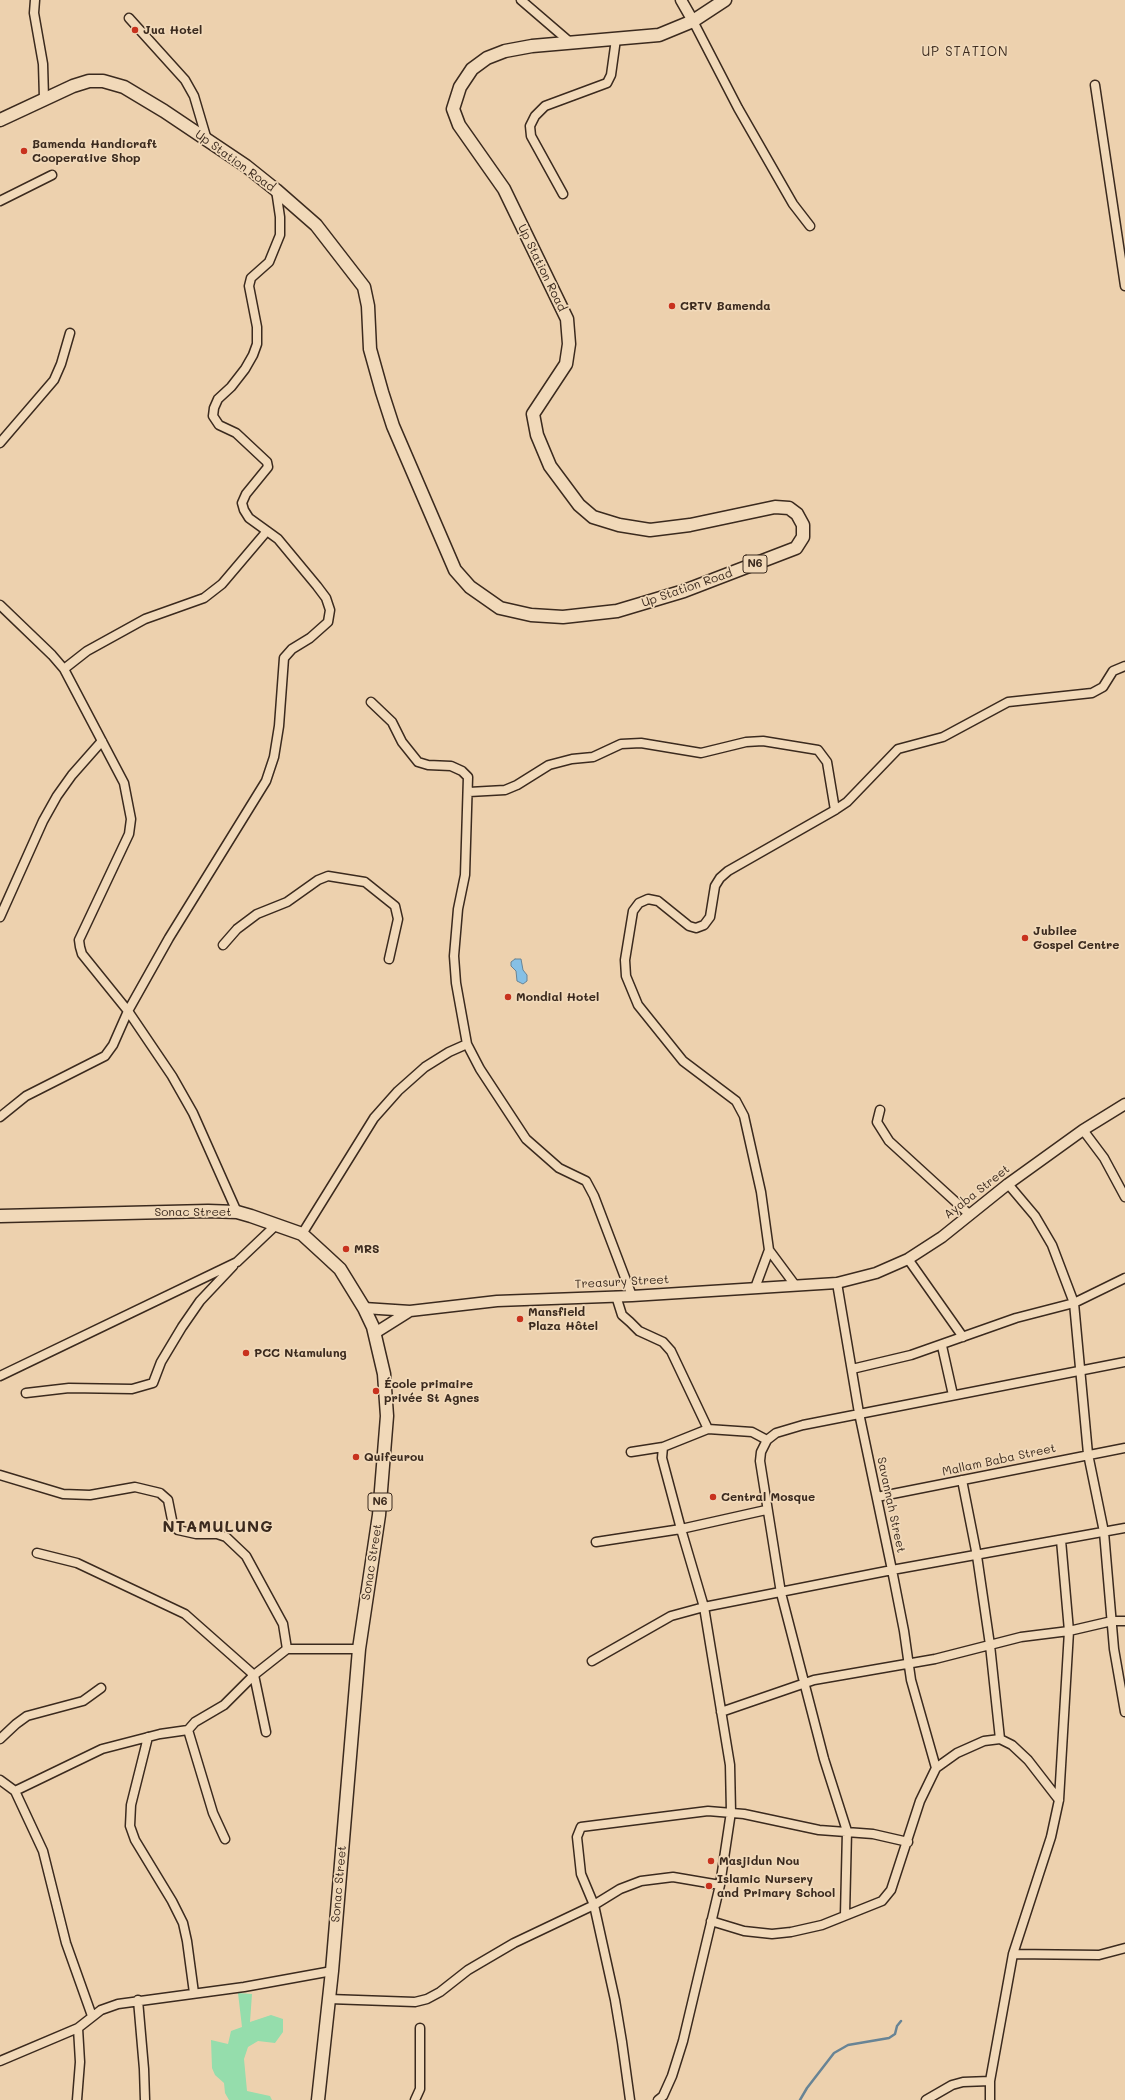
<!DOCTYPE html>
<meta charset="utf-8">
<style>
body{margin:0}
canvas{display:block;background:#edd1ae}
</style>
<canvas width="1125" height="2100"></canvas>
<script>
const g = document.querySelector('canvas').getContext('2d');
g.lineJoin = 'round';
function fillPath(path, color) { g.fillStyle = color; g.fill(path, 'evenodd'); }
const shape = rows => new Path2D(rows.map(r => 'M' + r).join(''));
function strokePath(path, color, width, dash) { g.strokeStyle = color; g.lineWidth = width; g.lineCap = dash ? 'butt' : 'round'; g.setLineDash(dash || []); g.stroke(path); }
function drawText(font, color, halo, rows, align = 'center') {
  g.font = font + ' Mali,sans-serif'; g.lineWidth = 3.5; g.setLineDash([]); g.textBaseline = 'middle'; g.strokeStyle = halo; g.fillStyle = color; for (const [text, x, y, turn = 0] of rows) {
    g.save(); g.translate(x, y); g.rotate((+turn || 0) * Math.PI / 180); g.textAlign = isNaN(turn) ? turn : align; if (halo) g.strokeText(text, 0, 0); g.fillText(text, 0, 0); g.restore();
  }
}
const green = shape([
 [238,1993,252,1994,250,2022,271,2015,283,2019,283,2032,275,2043,258,2041,248,2047,244,2059,247,2091,270,2096,272,2100,229,2100,225,2093,224,2083,215,2075,212,2068,211,2040,228,2044,231,2031,242,2027]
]);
const water = shape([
 [515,959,521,959,523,970,527,975,527,981,523,984,517,981,516,971,511,966,511,962,515,959]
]);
const stream = shape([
 [800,2100,807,2088,834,2053,848,2045,889,2038,895,2034,897,2026,901,2021]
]);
const minor = shape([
 [35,0,34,13,43,64,44,98],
 [521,0,571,43],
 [129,18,185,80,194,96,207,140],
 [693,21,738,108,793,204,810,226],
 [1095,85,1125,286],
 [563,194,531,136,530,126,535,116,545,106,607,83,611,75,616,39],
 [0,201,52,175],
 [0,443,54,380,61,364,70,333],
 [267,531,249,518,244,510,242,503,246,494,268,467,267,462,236,433,219,425,213,416,214,408,218,399,231,387,245,369,253,355,257,344,257,327,249,286,251,278,269,262,280,235,280,217,276,190],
 [0,605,52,655,64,669,124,783,131,819,129,834,79,940,80,947,82,954,128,1011,172,1076,193,1113,237,1212],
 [371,702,392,722,402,742,418,762,428,765,451,766,462,771,468,777,465,875,458,909,454,956,456,983,467,1044,480,1069,526,1139,559,1168,586,1181,594,1196,632,1296],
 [469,792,505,790,517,785,549,765,572,759,593,757,621,744,641,743,701,753,746,742,763,741,818,750,827,762,835,810],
 [0,917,43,821,57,796,72,775,102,741],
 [223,945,237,929,257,914,287,902,318,880,328,876,365,882,395,906,398,919,389,959],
 [880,1110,877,1122,889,1141,970,1215],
 [0,1117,26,1096,105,1056,113,1045,128,1011,169,938,266,781,274,757,279,726,284,658,292,649,310,638,328,622,330,610,326,598,317,586,278,539,267,531,222,584,204,598,145,619,87,651,64,669],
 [1083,1130,1104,1158,1125,1197],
 [1008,1184,1035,1216,1052,1245,1074,1303,1088,1454,1104,1532,1114,1649,1125,1712],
 [302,1234,374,1118,398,1091,425,1067,449,1052,467,1044],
 [769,1250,795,1285],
 [908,1259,963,1337],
 [837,1283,859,1413,892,1570,1125,1528],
 [755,1288,769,1250,761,1192,744,1116,736,1101,683,1061,638,1005,626,976,625,960,633,911,639,903,648,899,658,901,689,926,696,928,704,925,710,917,715,886,720,878,728,871,835,810,847,802,898,749,943,737,1008,702,1092,693,1103,687,1113,671,1125,666],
 [616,1296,622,1315,630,1322,639,1331,663,1342,671,1351,708,1429,752,1432,767,1440],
 [942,1346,953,1395],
 [852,1369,911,1355,1016,1318,1074,1303,1125,1278],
 [0,1376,237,1262,275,1226],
 [26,1393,69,1388,132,1389,153,1383,161,1362,182,1327,200,1301,233,1266],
 [631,1452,663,1447],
 [0,1475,63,1494,90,1495,135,1487,160,1493,168,1500,173,1525,178,1530,196,1534,217,1534,226,1537,246,1556,283,1624,287,1649,254,1675,224,1705,195,1722,188,1730,160,1734,102,1749,15,1791],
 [962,1480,977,1556,990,1645,1000,1739],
 [877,1497,1125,1448],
 [596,1542,681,1529,766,1510],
 [37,1553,77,1563,185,1614,254,1675,266,1732],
 [287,1649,359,1649],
 [592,1661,671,1616,704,1607,892,1570,904,1631,911,1680,936,1768],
 [721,1712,814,1680,935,1659,1021,1637,1069,1631,1061,1540],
 [188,1730,213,1813,225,1839],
 [148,1737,131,1805,130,1826,135,1840,172,1901,183,1923,187,1941,194,1993],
 [0,1739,16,1724,27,1716,83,1701,101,1688],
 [0,1780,15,1791,43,1851,66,1943,92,2016],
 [845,1915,847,1831,824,1759,781,1593,760,1461,761,1452,767,1440,776,1433,803,1425,1125,1362],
 [711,1921,744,1931,772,1934,791,1932,822,1925,882,1901,891,1890,920,1801,936,1768,957,1753,984,1741,1000,1739,1012,1745,1028,1760,1059,1800],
 [1013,1954,1099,1955,1125,1948],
 [329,1999,415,2002,427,1999,440,1992,468,1970,514,1943,594,1905,620,1889,641,1881,673,1877,720,1885],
 [138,2000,144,2069,145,2100],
 [0,2061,78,2028,101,2010,118,2004,244,1987,332,1971],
 [77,2100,80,2062,78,2028],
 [415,2100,420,2089,420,2028],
 [630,2100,622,2042,615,2000,594,1905,581,1874,577,1837,581,1827,708,1811,744,1814,819,1830,873,1834,908,1842],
 [658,2100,663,2096,672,2076,683,2041,720,1885,731,1812,730,1765,704,1607,681,1529,662,1458,663,1447,708,1429],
 [926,2100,952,2085,963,2082,990,2081],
 [990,2100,990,2081,1013,1954,1051,1837,1059,1800,1069,1631,1112,1621,1125,1621]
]);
const major = shape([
 [681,0,693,21],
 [364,1308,410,1311,497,1301,632,1296,837,1283,876,1273,908,1259,942,1237,1008,1184,1083,1130,1125,1104],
 [375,1333,410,1311]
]);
const highway = shape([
 [0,120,73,86,89,81,103,81,124,87,164,111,246,166,276,190,316,225,364,287,368,306,370,349,382,392,393,426,455,570,470,587,500,608,531,615,563,617,617,611,684,591,796,548,803,537,803,525,797,514,789,508,775,507,690,525,650,530,619,525,593,517,579,505,550,466,537,435,533,414,566,364,569,344,567,319,504,189,459,125,453,109,460,87,472,69,487,58,505,51,532,46,659,35,693,21,725,0],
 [0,1216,208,1211,237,1212,251,1216,302,1234,326,1256,340,1269,364,1308,373,1327,384,1374,387,1416,379,1515,359,1649,332,1971,318,2100]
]);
const markers = [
 [135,30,4,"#c8321e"],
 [24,151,4,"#c8321e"],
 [672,306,4,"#c8321e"],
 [1025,938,4,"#c8321e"],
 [508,997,4,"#c8321e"],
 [346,1249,4,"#c8321e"],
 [520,1319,4,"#c8321e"],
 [246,1353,4,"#c8321e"],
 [376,1391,4,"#c8321e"],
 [356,1457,4,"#c8321e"],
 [713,1497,4,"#c8321e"],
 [711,1861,4,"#c8321e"],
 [709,1886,4,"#c8321e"]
];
const shields = [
 [755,564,24],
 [380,1502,24]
];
const shieldNames = [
 ["N6",755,564],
 ["N6",380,1502]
];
const poiNames = [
 ["Jua Hotel",143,30],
 ["Bamenda Handicraft",32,144],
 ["Cooperative Shop",32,158],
 ["CRTV Bamenda",680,306],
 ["Jubilee",1033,931],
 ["Gospel Centre",1033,945],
 ["Mondial Hotel",516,997],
 ["MRS",354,1249],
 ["Mansfield",528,1312],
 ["Plaza Hôtel",528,1326],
 ["PCC Ntamulung",254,1353],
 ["École primaire",384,1384],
 ["privée St Agnes",384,1398],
 ["Quifeurou",364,1457],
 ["Central Mosque",721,1497],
 ["Masjidun Nou",719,1861],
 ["Islamic Nursery",717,1879],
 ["and Primary School",717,1893]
];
const streetNames = [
 ["Up Station Road",235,161,36],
 ["Up Station Road",542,268,64],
 ["Up Station Road",687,588,-19],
 ["Ayaba Street",977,1192,-38],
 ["Sonac Street",193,1212],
 ["Treasury Street",622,1282,-3],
 ["Mallam Baba Street",999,1460,-12],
 ["Savannah Street",891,1505,78],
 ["Sonac Street",372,1562,-81],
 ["Sonac Street",339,1884,-85]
];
const neighbourhoodNames = [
 ["UP STATION",965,52]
];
const districtNames = [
 ["NTAMULUNG",218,1527]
];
fillPath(green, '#95ddac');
fillPath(water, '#86c0e5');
strokePath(water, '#688495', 1);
strokePath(stream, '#688495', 2.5);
strokePath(minor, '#3b2a1e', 11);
strokePath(major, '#3b2a1e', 13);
strokePath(highway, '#3b2a1e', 15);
strokePath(minor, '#f1d9b9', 8);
strokePath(major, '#f1d9b9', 10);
strokePath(highway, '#f1d9b9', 12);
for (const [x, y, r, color] of markers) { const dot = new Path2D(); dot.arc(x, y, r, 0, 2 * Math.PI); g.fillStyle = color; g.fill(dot); strokePath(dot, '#f1d9b9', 1.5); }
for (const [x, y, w] of shields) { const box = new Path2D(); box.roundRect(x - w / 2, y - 9, w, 18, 3); g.fillStyle = '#f1d9b9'; g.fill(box); strokePath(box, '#3b2a1e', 1); }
drawText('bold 11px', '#3b2a1e', null, shieldNames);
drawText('bold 12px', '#3b2a1e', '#f1d9b9', poiNames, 'left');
drawText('12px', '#3b2a1e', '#f1d9b9', streetNames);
g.letterSpacing = '1px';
drawText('13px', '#3b2a1e', '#f1d9b9', neighbourhoodNames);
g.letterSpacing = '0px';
g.letterSpacing = '1px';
drawText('bold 16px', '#3b2a1e', '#f1d9b9', districtNames);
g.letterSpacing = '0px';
</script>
